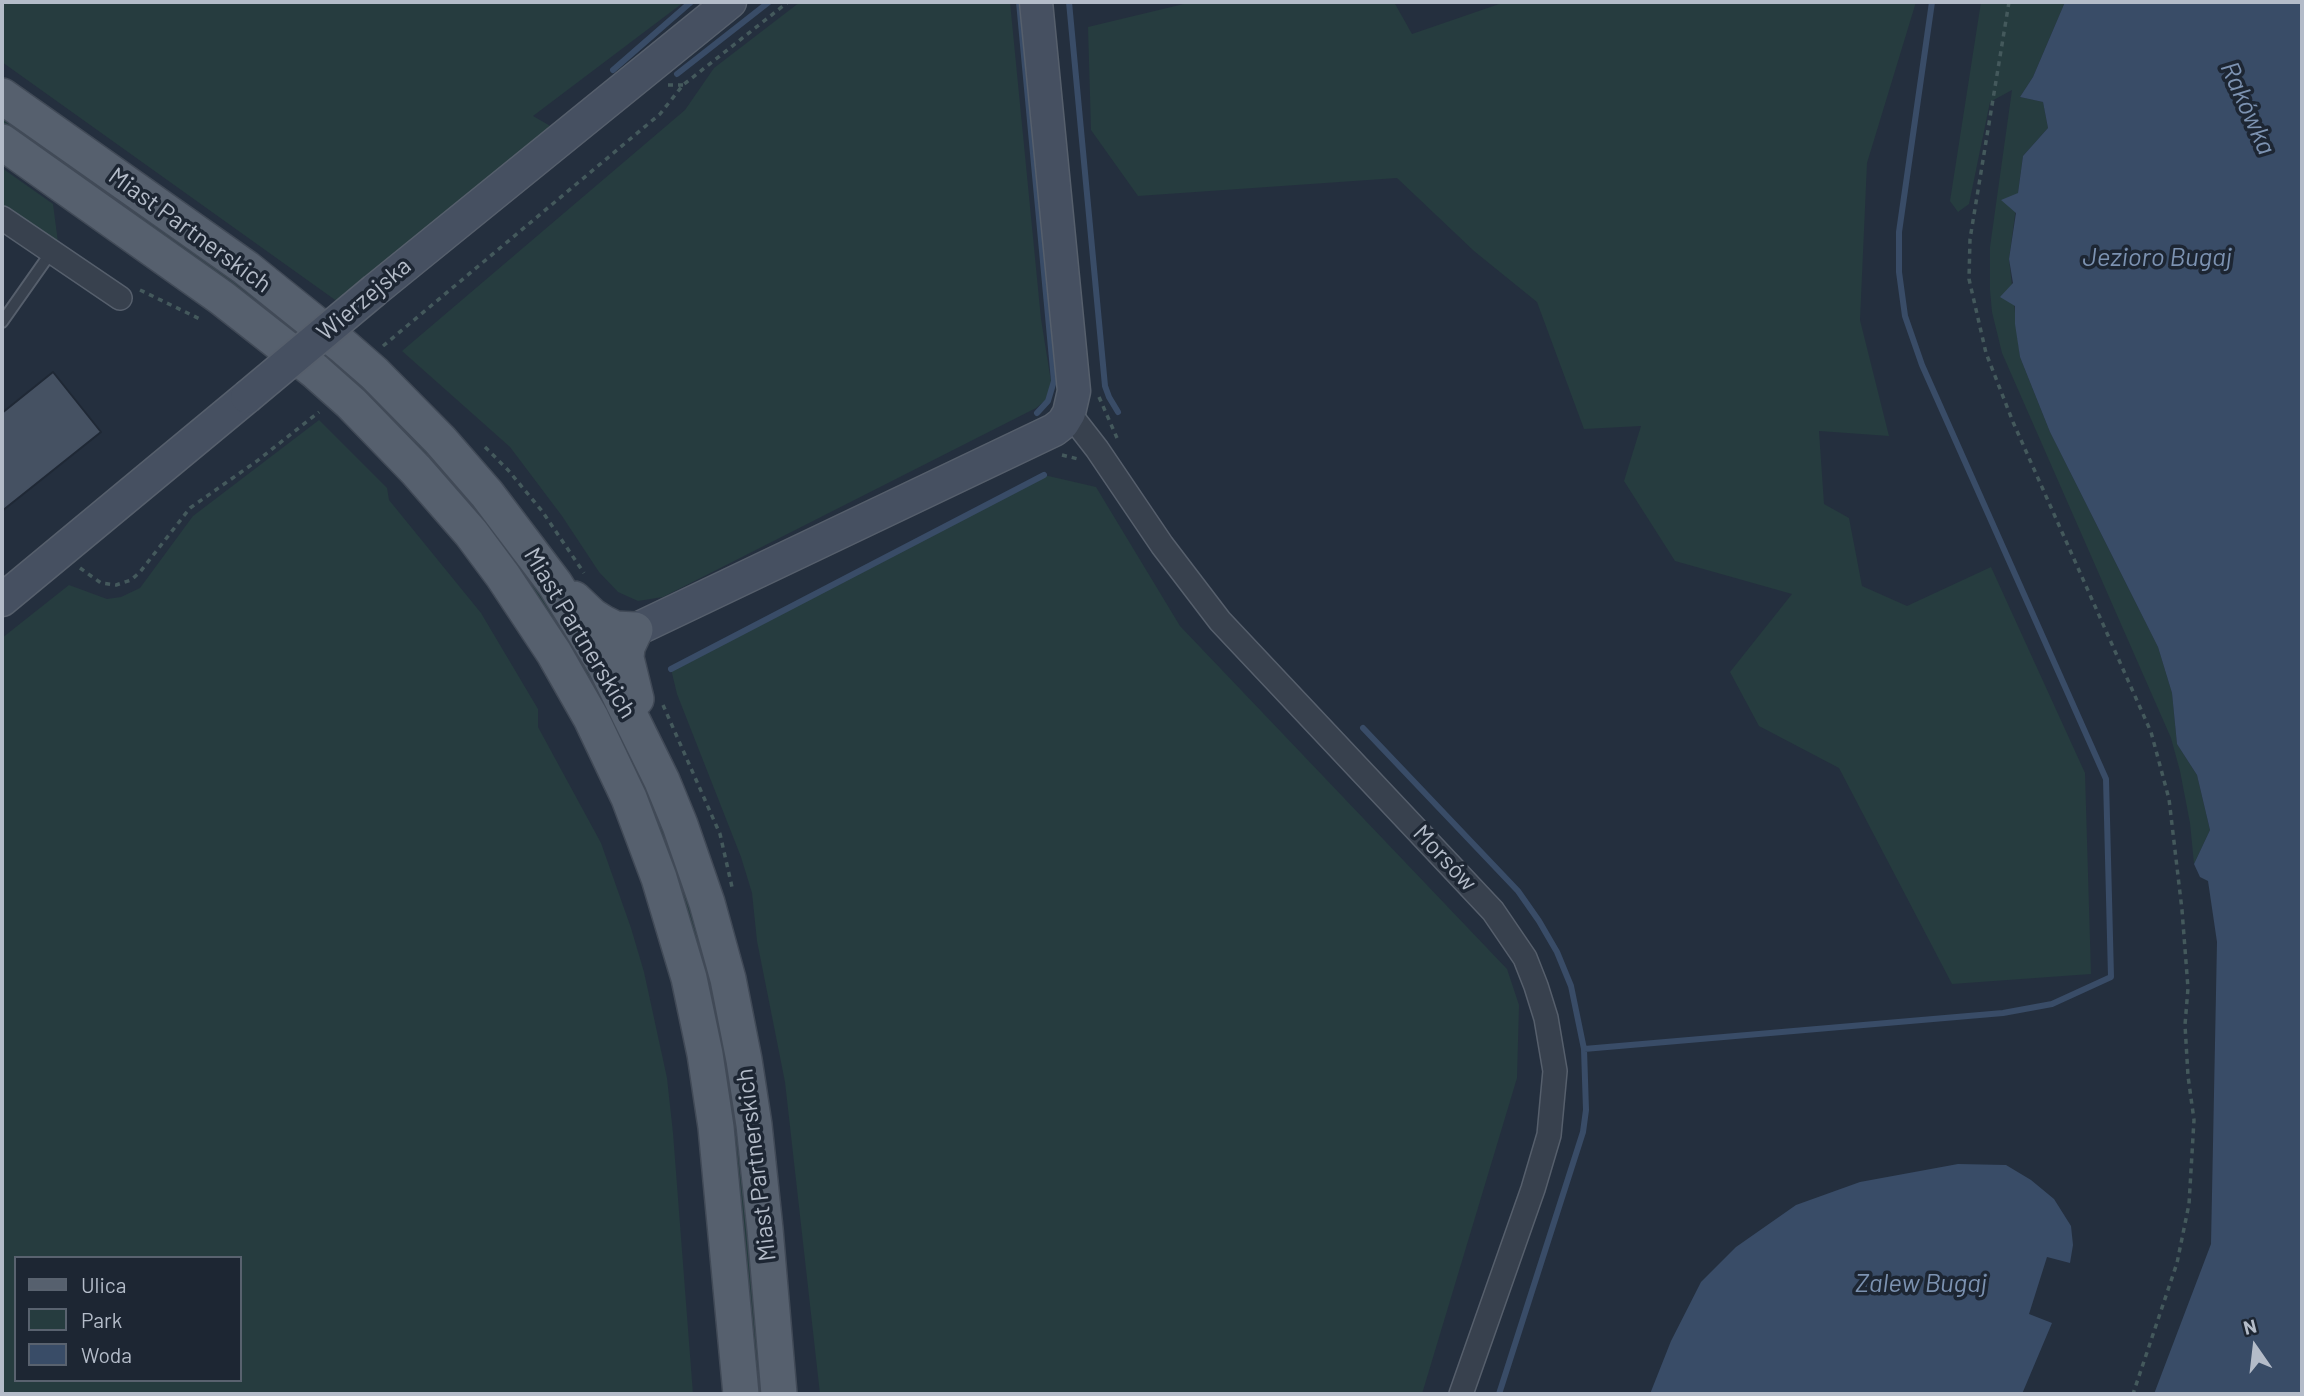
<!DOCTYPE html>
<meta charset="utf-8">
<style>
body{margin:0}
#map{position:relative;width:2304px;height:1396px;overflow:hidden;background:#242f3e;font-family:Barlow,sans-serif}
canvas{display:block}
.frame{position:absolute;inset:0;border:4px solid #b4bcc9;pointer-events:none}
.legend{position:absolute;left:14px;top:1256px;width:228px;height:126px;box-sizing:border-box;background:#1d2633;border:2px solid #59626f;margin:0;padding:9px 12px;list-style:none;font-size:21px;color:#b4bcc9}
.legend li{display:flex;align-items:center;gap:14px;height:35px}
.legend b{width:35px;border:2px solid #59626f}
.north{position:absolute;left:2220px;top:1312px;width:70px;height:70px;-webkit-text-stroke:5px #1d2633;paint-order:stroke;rotate:346deg;font-size:19px;font-weight:700;line-height:28px;text-align:center;color:#b4bcc9}
.north::after{content:'';display:block;margin:auto;width:24px;height:32px;background:#b4bcc9;clip-path:polygon(50% 0,100% 100%,50% 72%,0 100%)}
</style>
<div id="map">
<canvas width="2304" height="1396"></canvas>
<div class="frame"></div>
<ul class="legend">
<li><b style="height:9px;background:#56606e"></b>Ulica</li>
<li><b style="height:19px;background:#263c3f"></b>Park</li>
<li><b style="height:19px;background:#394c67"></b>Woda</li>
</ul>
<div class="north">N</div>
</div>
<script>
const g = document.querySelector('canvas').getContext('2d');
g.lineJoin = 'round';
function fillPath(path, color) { g.fillStyle = color; g.fill(path, 'evenodd'); }
const shape = rows => new Path2D(rows.map(r => 'M' + r).join(''));
function strokePath(path, color, width, dash) { g.strokeStyle = color; g.lineWidth = width; g.lineCap = dash ? 'butt' : 'round'; g.setLineDash(dash || []); g.stroke(path); }
function drawText(font, color, halo, rows, align = 'center') {
  g.font = font + ' Barlow,sans-serif'; g.lineWidth = 7; g.setLineDash([]); g.textBaseline = 'middle'; g.strokeStyle = halo; g.fillStyle = color; for (const [text, x, y, turn = 0] of rows) {
    g.save(); g.translate(x, y); g.rotate((+turn || 0) * Math.PI / 180); g.textAlign = isNaN(turn) ? turn : align; if (halo) g.strokeText(text, 0, 0); g.fillText(text, 0, 0); g.restore();
  }
}
const green = shape([
 [2,2,684,2,533,116,554,128,338,302,2,62],
 [800,2,1010,2,1041,319,1053,394,1036,408,663,597,638,601,618,592,599,572,562,516,510,447,402,351,685,110,714,68],
 [1192,2,1394,2,1412,34,1505,2,1916,2,1867,163,1860,320,1889,436,1819,431,1824,504,1849,518,1862,586,1907,606,1991,567,2085,773,2091,974,1952,984,1839,768,1759,726,1730,672,1792,594,1675,561,1624,481,1641,426,1584,429,1537,302,1474,251,1397,178,1138,196,1091,130,1088,27],
 [1981,2,2065,2,2033,77,2020,97,2043,102,2048,128,2023,156,2009,259,2020,357,2050,432,2158,647,2172,693,2177,744,2197,775,2210,830,2194,864,2190,823,2180,771,2171,738,2002,353,1992,312,1990,290,1990,247,2012,90,1990,102,1969,204,1958,212,1950,201],
 [2,110,299,325,439,457,583,648,669,833,726,1024,767,1394,756,1394,703,978,478,522,2,126],
 [2,168,53,204,59,250,2,208],
 [319,420,387,488,389,500,481,613,538,709,538,727,601,843,631,928,644,972,667,1078,673,1133,693,1394,2,1394,2,638,69,585,107,599,121,597,140,588,193,516],
 [16,1258,240,1258,240,1380,16,1380],
 [1044,475,1096,487,1180,626,1507,969,1519,1005,1517,1078,1422,1394,820,1394,785,1082,757,941,752,893,741,857,677,694,671,669]
]);
const water = shape([
 [2065,2,2302,2,2302,1394,2154,1394,2211,1244,2217,942,2208,881,2200,877,2194,864,2210,830,2197,775,2177,744,2172,693,2158,647,2050,432,2020,357,2015,324,2015,306,2000,297,2013,283,2009,259,2016,213,2001,200,2018,193,2023,156,2048,128,2043,102,2020,97,2033,77],
 [1958,1164,2006,1165,2031,1180,2054,1199,2071,1226,2073,1245,2070,1263,2047,1257,2029,1314,2052,1323,2022,1394,1650,1394,1671,1341,1701,1282,1736,1247,1796,1205,1860,1182]
]);
const stream = shape([
 [1019,2,1054,381,1048,401,1037,413],
 [1069,2,1105,386,1109,397,1118,412],
 [613,70,691,2],
 [677,74,769,2],
 [671,669,1044,475],
 [1363,728,1518,891,1539,921,1557,952,1571,986,1584,1049],
 [1499,1394,1583,1132,1586,1110,1584,1049,2003,1013,2052,1004,2111,977,2106,779,1922,365,1905,316,1899,272,1899,232,1932,2]
]);
const building = shape([
 [53,372,101,432,2,511,2,413,53,372]
]);
const path = shape([
 [2009,2,1970,239,1969,279,1986,353,2013,422,2151,732,2169,799,2182,910,2188,988,2185,1025,2188,1076,2194,1120,2189,1204,2177,1263,2133,1394],
 [668,85,683,85],
 [140,290,202,320],
 [383,346,660,114,683,85,788,2],
 [1099,397,1117,438],
 [485,447,508,470,542,511,584,573],
 [1062,455,1078,459],
 [80,568,101,583,116,585,131,580,140,572,190,508,257,461,319,412],
 [663,705,720,834,732,887]
]);
const lane = shape([
 [2,322,52,251]
]);
const street = shape([
 [2,218,120,298],
 [1069,413,1097,449,1162,545,1220,621,1493,911,1525,958,1536,986,1546,1018,1555,1071,1549,1135,1533,1189,1461,1394]
]);
const secondary = shape([
 [375,290,730,2],
 [2,600,247,397],
 [635,630,1054,430,1063,423,1069,413,1074,391,1036,2]
]);
const primary = shape([
 [2,96,246,268,343,346,374,373,440,440,487,494,555,584,605,665,662,781,680,825,707,903,728,979,744,1060,754,1125,765,1229,779,1394],
 [2,142,222,298,315,371,351,403,416,470,471,533,503,576,554,653,591,718,629,798,659,878,689,978,705,1054,716,1127,741,1394],
 [574,599,592,616,603,623,615,629,635,630,627,647,626,658,636,699]
]);
const secondaryBridge = shape([
 [247,397,375,290]
]);
const streetNames = [
 ["Miast Partnerskich",190,230,36],
 ["Wierzejska",364,299,-40],
 ["Miast Partnerskich",580,633,59],
 ["Morsów",1445,858,47],
 ["Miast Partnerskich",756,1165,-97]
];
const waterNames = [
 ["Rakówka",2248,108,66],
 ["Jezioro Bugaj",2157,257],
 ["Zalew Bugaj",1921,1283]
];
fillPath(green, '#263c3f');
fillPath(water, '#394c67');
strokePath(stream, '#394c67', 6);
fillPath(building, '#455162');
strokePath(building, '#1f2835', 2);
strokePath(lane, '#565f6c', 14);
strokePath(street, '#565f6c', 26);
strokePath(secondary, '#565f6c', 35);
strokePath(primary, '#414a57', 38);
strokePath(path, '#44595c', 3.5, [5, 5]);
strokePath(lane, '#38414e', 10);
strokePath(street, '#38414e', 23);
strokePath(secondary, '#465061', 32);
strokePath(primary, '#56606e', 35);
strokePath(secondaryBridge, '#565f6c', 35, []);
strokePath(secondaryBridge, '#465061', 32);
drawText('24px', '#b4bcc9', '#1d2633', streetNames);
drawText('italic 26px', '#7c92b1', '#1d2633', waterNames);
</script>
